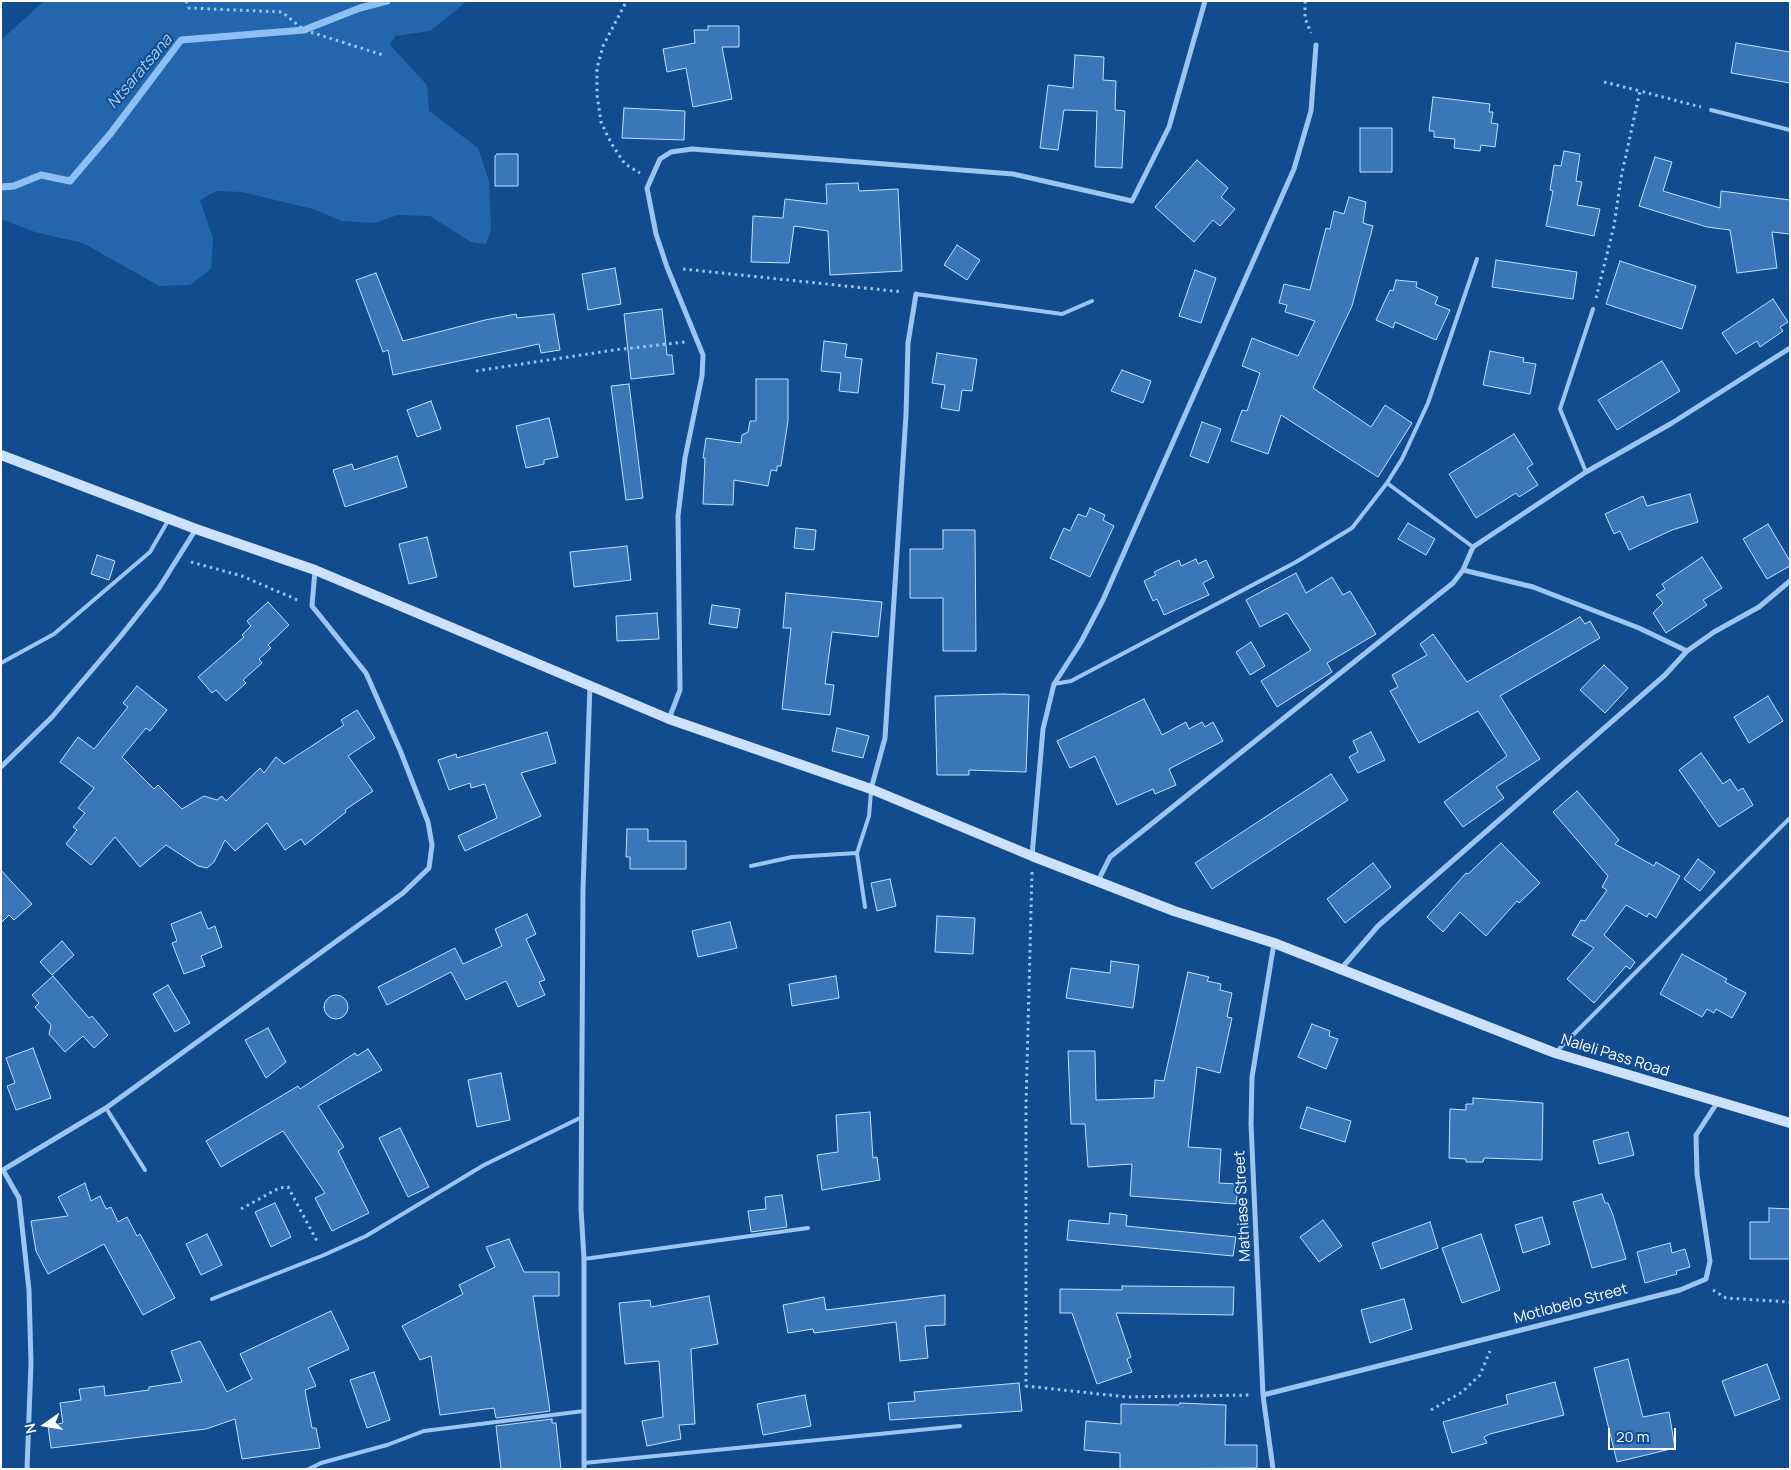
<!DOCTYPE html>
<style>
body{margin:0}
#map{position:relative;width:1791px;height:1470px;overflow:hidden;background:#124c8f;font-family:Manrope,sans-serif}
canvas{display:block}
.frame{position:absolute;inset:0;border:2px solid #fff;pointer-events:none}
.north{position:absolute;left:20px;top:1400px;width:50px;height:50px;-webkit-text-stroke:4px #124c8f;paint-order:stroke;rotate:257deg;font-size:14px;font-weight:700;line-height:20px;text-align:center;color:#fff}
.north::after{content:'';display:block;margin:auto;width:18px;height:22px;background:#fff;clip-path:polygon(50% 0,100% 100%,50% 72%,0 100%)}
.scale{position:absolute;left:1608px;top:1428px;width:68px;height:22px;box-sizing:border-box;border:2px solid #fff;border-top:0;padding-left:6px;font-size:15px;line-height:18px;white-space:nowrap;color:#fff;-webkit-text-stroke:4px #124c8f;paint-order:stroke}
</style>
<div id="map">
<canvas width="1791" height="1470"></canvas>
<div class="frame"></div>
<div class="north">N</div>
<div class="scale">20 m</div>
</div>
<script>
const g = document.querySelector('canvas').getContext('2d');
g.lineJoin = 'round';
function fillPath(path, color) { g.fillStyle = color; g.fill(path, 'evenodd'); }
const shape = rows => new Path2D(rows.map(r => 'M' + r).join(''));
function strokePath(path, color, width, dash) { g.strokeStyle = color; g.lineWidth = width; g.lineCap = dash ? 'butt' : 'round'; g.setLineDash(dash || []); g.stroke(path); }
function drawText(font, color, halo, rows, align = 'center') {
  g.font = font + ' Manrope,sans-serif'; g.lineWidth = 4; g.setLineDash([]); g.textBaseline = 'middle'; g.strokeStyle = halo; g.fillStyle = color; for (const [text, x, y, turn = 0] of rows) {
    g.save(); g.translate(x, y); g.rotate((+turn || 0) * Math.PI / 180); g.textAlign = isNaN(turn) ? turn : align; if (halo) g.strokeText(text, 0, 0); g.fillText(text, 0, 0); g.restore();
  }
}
const green = shape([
 [44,1,467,1,430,31,395,36,390,45,427,85,429,111,478,148,489,181,491,230,486,244,471,242,430,216,398,215,374,223,342,221,313,209,242,192,216,191,200,200,213,238,211,269,190,285,159,286,83,243,35,232,1,219,1,40]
]);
const stream = shape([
 [1,187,14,186,41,175,70,181,111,133,181,40,304,30,360,8,387,1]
]);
const building = shape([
 [708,26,739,26,739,47,722,47,732,99,693,107,686,68,667,72,663,49,695,43,694,30,708,30,708,26],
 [1736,43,1790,52,1790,83,1731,73,1736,43],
 [1075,55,1104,57,1103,80,1116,81,1115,110,1125,111,1122,168,1095,167,1097,111,1064,110,1058,150,1040,148,1048,85,1073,88,1075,55],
 [1433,97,1490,104,1489,112,1493,112,1491,123,1498,124,1495,147,1481,145,1480,151,1454,148,1455,139,1434,137,1434,131,1429,131,1433,97],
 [624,108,685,111,684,140,622,138,624,108],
 [1360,128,1392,128,1392,172,1360,172,1360,128],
 [1564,151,1580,154,1576,181,1582,182,1577,205,1600,209,1594,236,1546,226,1553,191,1550,190,1554,165,1561,166,1564,151],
 [497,154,518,154,518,186,495,186,495,156,497,154],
 [1655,157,1672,162,1663,191,1720,208,1721,191,1790,200,1790,234,1772,232,1777,268,1737,273,1730,230,1707,227,1639,206,1655,157],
 [1197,160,1228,188,1221,197,1235,209,1220,226,1213,220,1194,242,1155,207,1197,160],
 [858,183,859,191,898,189,902,271,830,275,828,231,794,226,789,263,751,262,753,216,783,218,785,199,827,204,826,184,858,183],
 [1349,197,1366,202,1363,223,1373,226,1352,306,1313,388,1371,427,1385,405,1412,423,1378,477,1281,415,1268,454,1231,441,1242,410,1247,411,1260,373,1242,366,1252,338,1298,356,1315,321,1285,312,1287,305,1279,303,1284,284,1310,290,1326,228,1330,229,1334,211,1344,214,1349,197],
 [957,245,980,260,967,280,944,265,957,245],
 [1496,260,1577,272,1573,299,1492,287,1496,260],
 [1620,261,1696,286,1682,329,1606,304,1620,261],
 [615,268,621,304,588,310,582,274,615,268],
 [1195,270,1216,278,1201,323,1179,316,1195,270],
 [376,273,403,341,485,320,516,314,517,318,554,314,560,350,541,353,539,344,393,375,388,350,383,352,356,280,376,273],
 [1396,280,1417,282,1416,287,1438,297,1435,304,1450,310,1436,340,1395,322,1393,328,1376,320,1390,290,1393,291,1396,280],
 [1773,299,1788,322,1780,327,1783,331,1760,347,1757,341,1736,354,1722,333,1773,299],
 [662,309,667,355,672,355,674,374,631,379,624,314,662,309],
 [824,341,847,344,845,357,862,359,858,393,839,391,841,373,821,371,824,341],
 [1490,351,1524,358,1523,362,1536,364,1530,394,1483,385,1490,351],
 [937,353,977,359,972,391,962,390,959,411,941,408,945,385,932,383,937,353],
 [1662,361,1680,391,1617,430,1598,400,1662,361],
 [1122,370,1151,381,1143,403,1111,391,1122,370],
 [756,379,788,379,788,421,781,466,777,466,777,471,771,470,768,486,734,480,733,505,703,504,705,458,703,458,706,438,741,443,742,435,748,432,750,421,756,421,756,379],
 [629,384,643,498,626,500,611,386,629,384],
 [431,401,441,429,417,437,407,410,431,401],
 [549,418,558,457,544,460,544,464,526,468,516,426,549,418],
 [1202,422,1221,429,1208,463,1190,456,1202,422],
 [1514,434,1533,464,1527,468,1538,485,1519,497,1516,493,1476,518,1449,474,1514,434],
 [397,456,407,487,345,507,333,470,352,464,354,470,397,456],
 [1690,494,1698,522,1672,530,1629,550,1620,531,1614,534,1605,514,1643,496,1647,506,1690,494],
 [1090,508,1105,515,1103,520,1114,526,1090,577,1050,558,1064,528,1070,531,1078,514,1086,517,1090,508],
 [1408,523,1435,539,1426,555,1398,539,1408,523],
 [1768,524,1790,561,1790,566,1767,579,1743,539,1768,524],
 [796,528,816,530,814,550,794,548,796,528],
 [943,530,975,530,976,651,943,651,943,598,910,598,910,549,943,549,943,530],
 [427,537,437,577,409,584,399,544,427,537],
 [627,546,631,580,574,587,570,552,627,546],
 [97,555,115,561,109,580,91,574,97,555],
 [1702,557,1722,588,1703,600,1707,605,1666,633,1653,613,1663,603,1656,595,1665,589,1662,584,1702,557],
 [1196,559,1198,564,1206,560,1214,577,1203,583,1209,595,1164,615,1157,599,1153,601,1144,581,1156,575,1154,572,1179,560,1181,566,1196,559],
 [1296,573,1306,593,1332,577,1343,595,1350,591,1376,634,1327,663,1332,672,1277,707,1261,681,1311,650,1287,613,1260,627,1246,600,1296,573],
 [786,593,882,602,878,637,832,632,825,684,834,685,830,715,782,709,791,628,783,628,786,593],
 [268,602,289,625,268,645,271,648,259,659,262,663,243,680,246,683,226,701,216,690,212,693,198,677,244,637,242,635,251,626,247,621,268,602],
 [712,605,740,609,737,628,709,624,712,605],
 [657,613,659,639,617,641,616,616,657,613],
 [1580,617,1585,624,1590,621,1600,638,1500,696,1540,759,1496,787,1504,798,1463,827,1444,802,1507,756,1478,711,1419,743,1390,691,1398,687,1392,675,1427,655,1420,644,1433,634,1467,682,1580,617],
 [1251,642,1265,666,1250,675,1236,652,1251,642],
 [1604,665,1628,688,1605,713,1580,690,1604,665],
 [137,686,167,710,150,731,146,728,122,757,154,789,158,785,182,809,204,796,217,800,222,796,226,801,260,768,264,773,276,757,284,764,344,725,341,720,357,710,375,738,348,756,373,791,345,810,346,812,305,845,301,839,285,850,267,823,235,851,225,840,214,862,207,868,198,866,166,845,140,867,115,837,91,865,66,844,77,830,73,827,85,813,78,808,94,788,60,762,78,737,94,749,128,707,123,703,137,686],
 [1003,694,1029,695,1026,772,969,770,969,775,937,775,935,696,1003,694],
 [1768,696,1783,721,1749,743,1734,717,1768,696],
 [1144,699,1162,735,1186,722,1189,729,1202,722,1205,727,1213,722,1223,741,1169,769,1176,785,1155,794,1153,789,1117,805,1095,756,1070,768,1057,741,1144,699],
 [837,728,869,736,863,758,832,751,837,728],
 [547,732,556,763,521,773,541,816,465,851,458,836,497,818,485,784,471,788,470,783,449,790,438,760,456,754,457,758,547,732],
 [1371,732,1385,760,1358,773,1349,757,1358,752,1353,741,1371,732],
 [1701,753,1723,784,1730,779,1738,791,1743,788,1753,805,1719,827,1679,770,1701,753],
 [1331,774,1348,800,1212,889,1195,863,1331,774],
 [1577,791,1619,840,1615,844,1654,866,1656,862,1680,876,1656,918,1649,913,1647,917,1626,905,1604,935,1635,962,1630,969,1626,966,1594,1003,1567,979,1594,948,1572,935,1581,920,1585,921,1607,890,1602,887,1608,876,1553,812,1577,791],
 [627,829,648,829,648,841,686,841,686,869,630,869,630,857,626,857,627,829],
 [1501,843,1540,883,1519,903,1517,901,1486,936,1460,912,1443,932,1427,917,1466,873,1468,874,1501,843],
 [1698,859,1715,872,1700,891,1684,879,1698,859],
 [1373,863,1391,887,1345,923,1327,899,1373,863],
 [1,870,32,904,14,920,9,915,1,923,1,870],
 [890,879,896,906,877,911,871,883,890,879],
 [201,912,208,929,215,926,222,947,201,956,205,966,184,974,172,943,177,941,171,924,201,912],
 [527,914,536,934,526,939,545,980,539,982,545,995,518,1007,506,981,466,1000,451,972,387,1005,378,987,455,948,463,964,502,946,495,929,527,914],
 [937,916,975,918,973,954,935,952,937,916],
 [730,922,737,948,698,957,692,931,730,922],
 [62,941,74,955,52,975,40,962,62,941],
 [1682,954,1727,979,1725,982,1746,993,1732,1018,1716,1009,1714,1013,1707,1009,1702,1017,1660,994,1682,954],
 [1111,961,1139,965,1133,1008,1066,998,1071,968,1110,973,1111,961],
 [1188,972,1209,977,1207,981,1221,984,1220,990,1232,993,1227,1017,1232,1018,1220,1073,1197,1067,1188,1147,1221,1149,1219,1183,1238,1184,1236,1204,1130,1196,1132,1164,1088,1167,1085,1124,1071,1124,1068,1051,1095,1051,1096,1100,1154,1098,1155,1080,1164,1081,1188,972],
 [53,976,89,1018,92,1016,108,1035,94,1048,83,1036,65,1052,49,1034,51,1025,35,1007,39,1003,32,995,53,976],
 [836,976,839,998,792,1006,789,984,836,976],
 [168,985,190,1023,175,1032,153,994,168,985],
 '324 1007a12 12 0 1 1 24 0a12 12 0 1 1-24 0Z',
 [1312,1024,1330,1031,1329,1036,1338,1039,1326,1069,1298,1057,1312,1024],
 [268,1028,286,1062,266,1078,245,1040,268,1028],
 [33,1048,51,1098,16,1110,7,1086,15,1083,6,1058,33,1048],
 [368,1049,382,1070,318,1106,344,1147,338,1151,369,1213,332,1231,315,1198,325,1193,283,1131,221,1167,206,1141,298,1086,300,1089,355,1053,357,1056,368,1049],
 [501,1073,510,1120,477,1127,468,1080,501,1073],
 [1473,1098,1543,1103,1542,1160,1484,1158,1483,1162,1466,1162,1466,1159,1449,1158,1450,1109,1466,1110,1466,1104,1473,1104,1473,1098],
 [1307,1107,1351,1121,1345,1142,1300,1128,1307,1107],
 [870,1112,873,1158,877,1157,880,1180,822,1190,817,1155,838,1152,836,1115,870,1112],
 [400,1128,429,1187,408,1197,379,1138,400,1128],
 [1628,1132,1634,1155,1599,1164,1593,1141,1628,1132],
 [85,1183,91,1201,100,1196,106,1209,111,1207,118,1222,127,1217,137,1236,140,1234,175,1298,143,1315,104,1244,48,1274,36,1251,31,1221,68,1216,58,1197,85,1183],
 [1602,1194,1605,1203,1608,1203,1613,1215,1626,1259,1592,1268,1573,1202,1602,1194],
 [782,1195,787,1227,751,1232,748,1211,766,1209,765,1197,782,1195],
 [275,1203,291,1237,271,1247,255,1212,275,1203],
 [1769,1208,1790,1209,1790,1259,1750,1259,1750,1222,1769,1222,1769,1208],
 [1110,1213,1127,1215,1126,1226,1236,1237,1233,1256,1067,1240,1069,1220,1109,1224,1110,1213],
 [1542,1217,1550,1244,1523,1253,1515,1225,1542,1217],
 [1323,1220,1342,1246,1319,1262,1300,1237,1323,1220],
 [1430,1222,1438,1248,1381,1269,1372,1243,1430,1222],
 [207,1234,222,1265,201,1275,186,1244,207,1234],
 [1481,1234,1500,1290,1462,1303,1442,1248,1481,1234],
 [509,1239,524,1272,559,1272,559,1296,533,1296,550,1411,496,1418,494,1408,440,1415,431,1356,420,1360,402,1326,463,1294,459,1285,495,1267,486,1247,509,1239],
 [1670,1243,1672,1253,1685,1249,1690,1267,1676,1271,1677,1274,1645,1283,1637,1252,1670,1243],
 [1122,1286,1234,1287,1233,1315,1116,1313,1131,1357,1127,1359,1132,1372,1097,1384,1072,1313,1060,1313,1060,1289,1122,1290,1122,1286],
 [945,1295,945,1325,925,1326,928,1358,900,1361,896,1322,814,1333,813,1329,788,1333,783,1305,824,1297,826,1310,945,1295],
 [709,1296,718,1344,691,1349,695,1424,679,1425,681,1439,647,1446,642,1421,663,1417,659,1361,625,1364,619,1303,650,1300,651,1307,709,1296],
 [1404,1299,1412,1329,1370,1343,1361,1310,1404,1299],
 [331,1311,349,1349,308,1368,316,1386,305,1390,312,1428,316,1428,320,1448,242,1459,235,1419,206,1429,51,1448,48,1426,63,1423,60,1403,81,1400,79,1389,104,1386,105,1396,149,1390,149,1387,182,1382,171,1351,200,1341,227,1392,252,1379,240,1354,331,1311],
 [1628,1359,1643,1417,1669,1412,1675,1448,1617,1462,1594,1368,1628,1359],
 [1767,1364,1780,1399,1735,1416,1722,1381,1767,1364],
 [374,1372,390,1420,367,1428,350,1380,374,1372],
 [1555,1382,1564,1415,1490,1434,1484,1437,1487,1443,1452,1453,1443,1422,1508,1404,1506,1395,1555,1382],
 [1019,1383,1022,1411,890,1420,888,1403,915,1401,914,1392,1019,1383],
 [805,1395,811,1426,763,1435,757,1404,805,1395],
 [1180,1403,1226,1405,1225,1445,1257,1445,1257,1468,1120,1469,1120,1453,1084,1450,1086,1421,1121,1424,1121,1404,1179,1405,1180,1403],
 [552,1419,552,1423,556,1423,561,1469,501,1469,496,1426,552,1419]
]);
const path = shape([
 [186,1,189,8,282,12,304,30,383,55],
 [1305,1,1305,18,1311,33],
 [625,4,603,46,597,68,597,95,601,122,611,143,625,164,640,173],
 [1604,82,1640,91],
 [683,269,903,292],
 [1596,298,1614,226,1621,178,1640,91,1701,107],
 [476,371,614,350,685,342],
 [191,562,242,576,300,601],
 [1032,872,1026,1105,1026,1386,1127,1397,1250,1395],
 [241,1209,279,1188,288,1187,318,1243],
 [1713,1290,1726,1298,1790,1302],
 [1431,1410,1462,1392,1480,1375,1490,1351]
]);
const service = shape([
 [1711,110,1790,130],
 [916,294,1062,314,1092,301],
 [1586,472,1560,409,1593,309],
 [1387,483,1473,547],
 [1,663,54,634,150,552,169,519],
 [1054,684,1071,681,1296,562,1352,528,1387,483,1402,459,1428,403,1477,259],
 [751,866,792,857,857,853],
 [865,907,857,853,869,816,871,792],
 [1557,1051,1790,818],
 [106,1108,145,1170],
 [584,1259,808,1228],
 [212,1299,324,1255,366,1236,484,1165,582,1117],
 [584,1463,960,1426],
 [309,1469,321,1463,387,1445,424,1431,584,1411]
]);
const minor = shape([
 [1463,570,1533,587,1639,628,1687,651],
 [669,719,680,690,678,516,685,458,702,376,703,355,667,267,656,234,647,188,660,159,671,152,692,149,1013,174,1132,201,1169,127,1205,1],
 [1,767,52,717,120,637,159,588,196,529],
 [871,789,885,738,906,415,908,343,916,294],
 [1032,856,1043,729,1054,684,1081,642,1103,600,1294,169,1311,111,1316,45],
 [1098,881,1110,857,1453,583,1463,570,1473,547,1586,472,1672,423,1790,348],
 [1341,969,1378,926,1665,675,1687,651,1714,632,1759,607,1790,581],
 [3,1170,19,1198,29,1290,31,1363,27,1469],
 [1,1171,106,1108,403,893,429,868,432,845,428,822,400,750,366,673,312,606,315,570],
 [1263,1395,1680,1290,1706,1279,1710,1261,1697,1174,1696,1135,1717,1103],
 [584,1469,584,1259,581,1209,583,889,590,685],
 [1273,1469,1263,1395,1251,1124,1252,1077,1274,943]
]);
const secondary = shape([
 [1,455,196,529,315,570,669,719,871,789,1032,856,1174,911,1274,943,1555,1053,1790,1123]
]);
const streetNames = [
 ["Naleli Pass Road",1615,1056,17],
 ["Mathiase Street",1243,1206,-93],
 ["Motlobelo Street",1571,1304,-15]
];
const waterNames = [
 ["Ntsaratsana",140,72,-50]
];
fillPath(green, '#2466ae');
strokePath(stream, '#8ec0f5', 7);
fillPath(building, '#3a76b8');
strokePath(building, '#c3dffd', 1);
strokePath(path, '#9cc5f2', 3, [2.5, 4]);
strokePath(service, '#9cc5f2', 4);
strokePath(minor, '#9cc5f2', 5);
strokePath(secondary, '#cbe1fc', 10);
drawText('15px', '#fff', '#124c8f', streetNames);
drawText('italic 16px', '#a8cff9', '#124c8f', waterNames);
</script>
